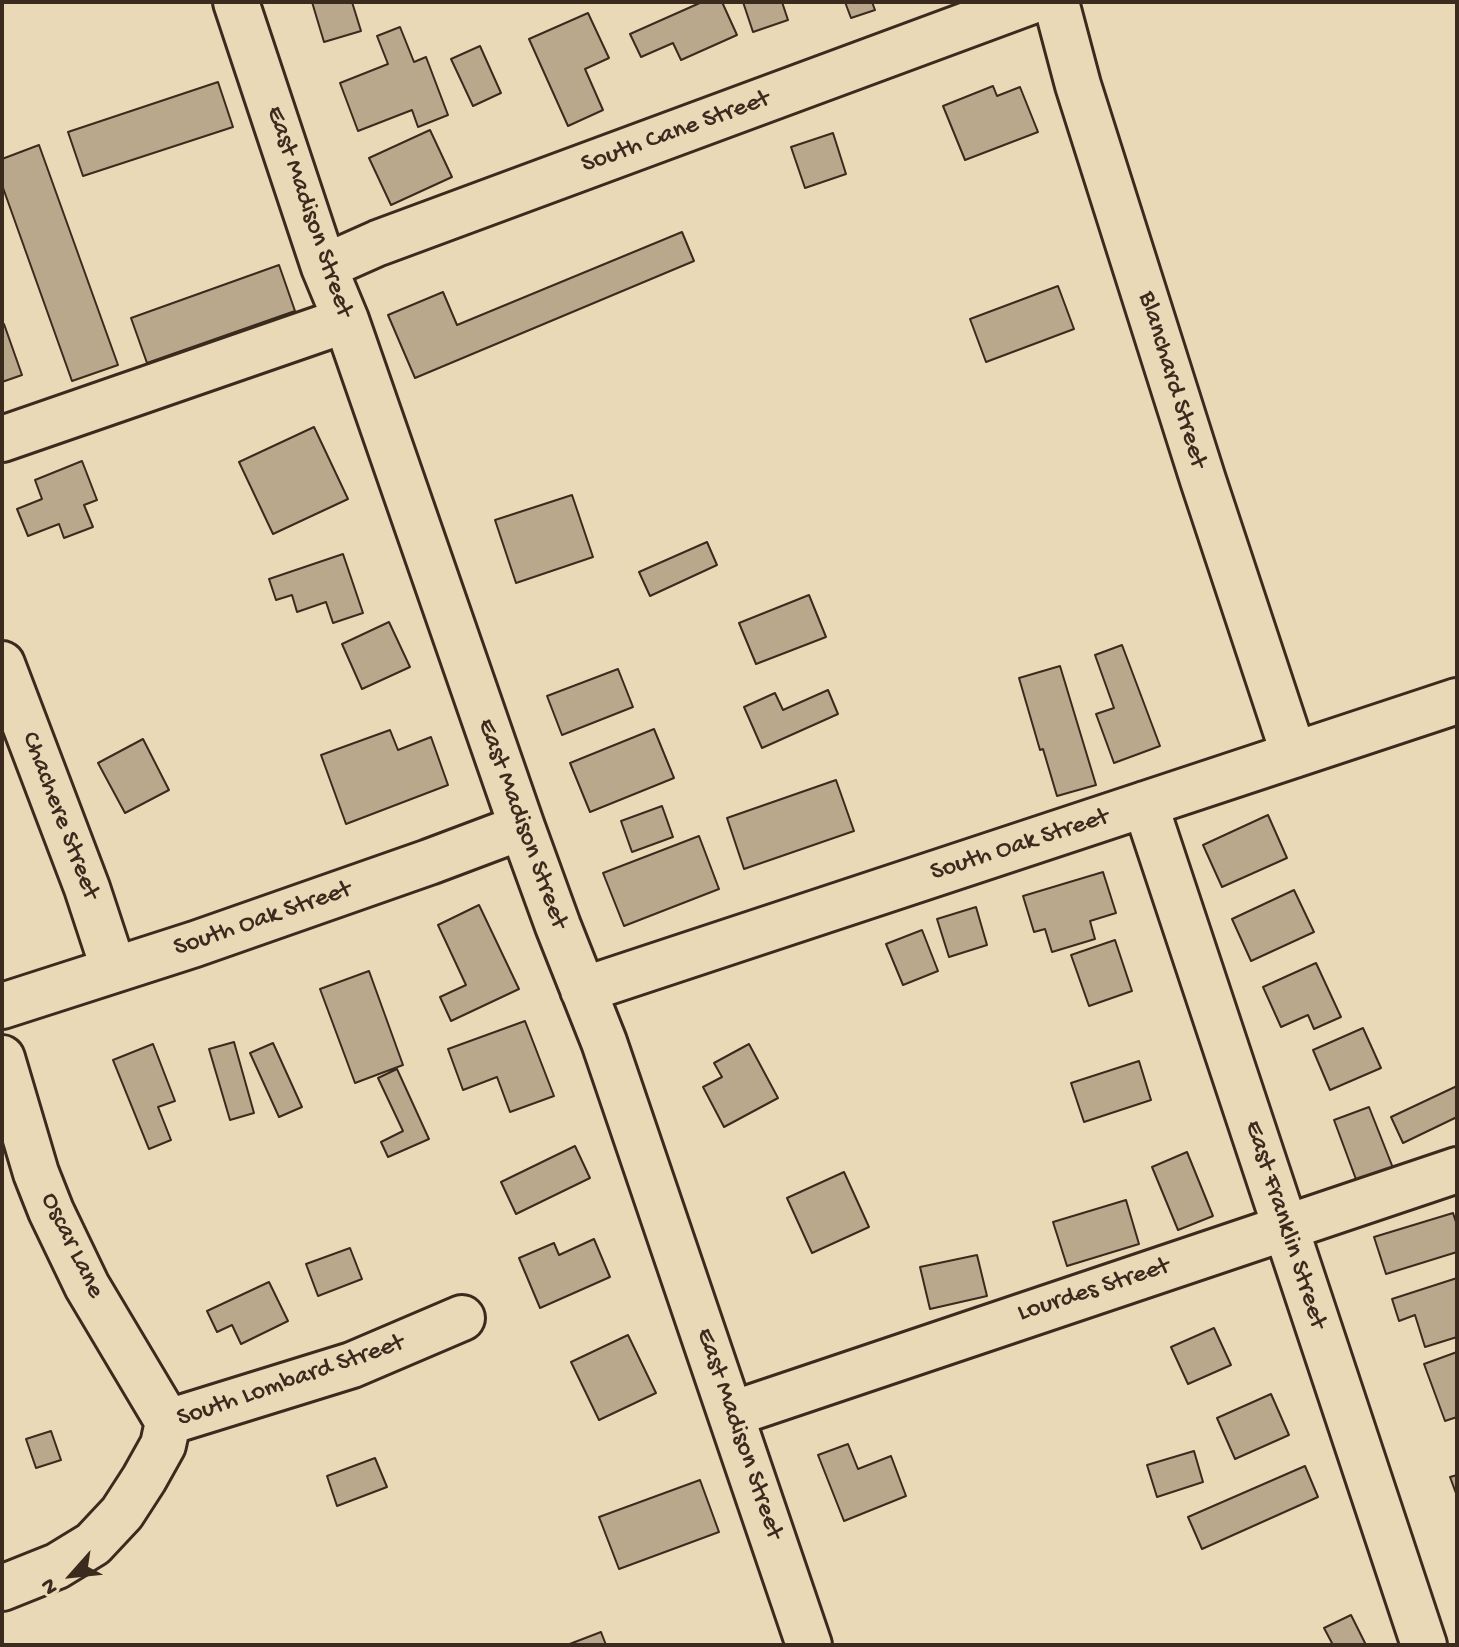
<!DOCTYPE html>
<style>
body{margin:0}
#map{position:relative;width:1459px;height:1647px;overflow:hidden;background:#ead9b6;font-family:"Gochi Hand",sans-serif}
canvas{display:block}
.frame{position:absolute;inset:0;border:4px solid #3b2a1e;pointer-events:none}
.north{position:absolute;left:32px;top:1535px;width:80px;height:80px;-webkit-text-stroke:6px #ead9b6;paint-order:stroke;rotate:243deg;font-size:22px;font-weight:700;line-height:32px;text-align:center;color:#3b2a1e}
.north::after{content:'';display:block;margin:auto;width:28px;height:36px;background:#3b2a1e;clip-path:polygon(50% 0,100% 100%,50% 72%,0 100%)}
</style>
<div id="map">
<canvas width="1459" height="1647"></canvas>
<div class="frame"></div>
<div class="north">N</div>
</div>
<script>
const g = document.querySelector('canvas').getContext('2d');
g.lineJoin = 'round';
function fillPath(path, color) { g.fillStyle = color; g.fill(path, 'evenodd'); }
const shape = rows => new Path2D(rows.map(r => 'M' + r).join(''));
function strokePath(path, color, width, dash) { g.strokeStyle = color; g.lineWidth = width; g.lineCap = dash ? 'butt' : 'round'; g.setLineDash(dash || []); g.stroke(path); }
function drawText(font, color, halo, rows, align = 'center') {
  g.font = font + ' "Gochi Hand",sans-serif'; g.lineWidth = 8; g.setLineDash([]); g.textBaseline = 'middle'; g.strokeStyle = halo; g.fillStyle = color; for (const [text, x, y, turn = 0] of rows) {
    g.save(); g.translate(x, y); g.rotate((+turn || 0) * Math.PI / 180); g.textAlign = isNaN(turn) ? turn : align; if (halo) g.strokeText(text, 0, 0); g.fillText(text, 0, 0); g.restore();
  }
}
const building = shape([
 [312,2,352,2,361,31,324,42,312,2],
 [702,2,722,2,737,35,681,60,673,43,641,57,630,34,702,2],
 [743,2,782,2,788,20,753,32,743,2],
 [845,2,872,2,875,10,851,18,845,2],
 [588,13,609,58,585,69,603,110,568,126,529,39,588,13],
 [400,27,414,62,426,57,448,115,418,127,412,110,358,131,340,83,388,64,377,36,400,27],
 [480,46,501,93,473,106,451,59,480,46],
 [218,82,233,127,83,176,68,132,218,82],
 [993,86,997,96,1020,87,1038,132,965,160,943,106,993,86],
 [430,130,452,177,391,205,369,158,430,130],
 [833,133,846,174,805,188,791,147,833,133],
 [39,145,118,365,72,381,2,185,2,159,39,145],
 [682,232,694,261,415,378,388,315,443,292,457,325,682,232],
 [279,265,295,311,147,363,131,318,279,265],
 [1058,286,1074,329,986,362,970,319,1058,286],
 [2,324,4,324,22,375,2,382,2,324],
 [314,427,348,499,273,534,239,462,314,427],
 [82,461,97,500,84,505,93,527,64,538,59,524,28,536,17,509,42,499,35,480,82,461],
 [572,495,593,557,516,583,495,520,572,495],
 [707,542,717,565,650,596,639,572,707,542],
 [343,554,363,613,333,623,326,602,297,612,292,595,276,600,269,579,343,554],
 [809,595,826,637,756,664,739,623,809,595],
 [389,622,410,667,362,689,342,644,389,622],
 [1122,645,1160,746,1114,763,1096,714,1114,708,1095,655,1122,645],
 [1060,666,1096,785,1057,796,1043,749,1040,750,1019,678,1060,666],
 [618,669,633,707,562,735,547,696,618,669],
 [828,690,838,714,762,748,744,707,775,693,783,710,828,690],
 [654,729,674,778,590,812,570,763,654,729],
 [390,730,398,750,431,737,448,785,346,824,321,755,390,730],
 [143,739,169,790,125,813,98,763,143,739],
 [836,780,854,831,744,869,727,818,836,780],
 [662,806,673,837,632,852,621,821,662,806],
 [1268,815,1287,858,1222,887,1203,845,1268,815],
 [699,836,719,889,624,926,603,873,699,836],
 [1103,872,1116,913,1090,921,1095,939,1052,952,1045,929,1034,932,1023,896,1103,872],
 [1294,890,1314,932,1251,961,1232,919,1294,890],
 [479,905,519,989,451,1021,440,997,466,985,438,925,479,905],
 [976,907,987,945,949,957,937,919,976,907],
 [922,930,938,971,903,985,886,944,922,930],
 [1115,940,1132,991,1089,1006,1071,955,1115,940],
 [1316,963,1341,1017,1314,1029,1308,1015,1281,1027,1263,987,1316,963],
 [369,971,403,1065,355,1083,320,989,369,971],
 [525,1021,554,1096,510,1112,497,1077,463,1090,448,1049,525,1021],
 [1363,1028,1381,1068,1330,1090,1313,1050,1363,1028],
 [234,1042,254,1113,230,1120,209,1049,234,1042],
 [273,1043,302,1107,279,1117,250,1053,273,1043],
 [153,1044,175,1101,158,1107,171,1140,149,1149,113,1060,153,1044],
 [749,1044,778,1098,724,1127,703,1087,722,1077,714,1063,749,1044],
 [1139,1061,1151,1100,1084,1122,1071,1083,1139,1061],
 [397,1069,429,1139,388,1157,381,1142,403,1131,378,1078,397,1069],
 [1457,1086,1457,1117,1403,1143,1391,1117,1457,1086],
 [1369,1107,1393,1168,1357,1182,1334,1120,1369,1107],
 [575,1146,590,1178,516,1214,501,1182,575,1146],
 [1187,1152,1213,1216,1178,1230,1152,1167,1187,1152],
 [844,1172,869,1227,812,1253,787,1198,844,1172],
 [1126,1200,1139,1244,1067,1266,1053,1222,1126,1200],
 [1453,1213,1457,1225,1457,1252,1386,1274,1374,1237,1453,1213],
 [594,1239,610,1277,540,1308,519,1258,554,1243,559,1255,594,1239],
 [350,1248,362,1279,318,1296,306,1264,350,1248],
 [977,1255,987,1296,930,1309,920,1267,977,1255],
 [1457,1278,1457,1337,1425,1347,1415,1315,1399,1321,1392,1299,1457,1278],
 [269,1282,288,1321,241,1344,232,1325,217,1332,207,1311,269,1282],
 [1214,1328,1231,1365,1188,1384,1171,1347,1214,1328],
 [628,1335,656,1393,599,1420,571,1362,628,1335],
 [1457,1352,1457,1417,1445,1421,1424,1364,1457,1352],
 [1271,1394,1289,1435,1235,1459,1217,1418,1271,1394],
 [51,1431,61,1460,36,1468,26,1439,51,1431],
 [848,1444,858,1469,891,1456,906,1496,844,1521,818,1455,848,1444],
 [1194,1451,1203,1482,1157,1497,1147,1465,1194,1451],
 [375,1458,387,1487,337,1506,327,1476,375,1458],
 [1305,1466,1318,1497,1202,1549,1188,1517,1305,1466],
 [1457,1475,1457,1496,1450,1477,1457,1475],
 [700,1480,719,1532,619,1569,599,1517,700,1480],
 [1351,1615,1366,1645,1333,1645,1324,1628,1351,1615],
 [601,1632,606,1645,567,1645,601,1632]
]);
const minor = shape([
 [236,2,324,267,346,320,522,827,558,926,604,1042,809,1645],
 [1056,2,1078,85,1203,480,1294,755],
 [324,267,378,243,1029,2],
 [2,439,346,320],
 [2,664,87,888,114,970],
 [1145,804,1424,1645],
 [583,990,1457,701],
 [2,1006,195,944,429,862,522,827],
 [2,1058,36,1173,51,1211,87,1286,168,1422],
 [732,1414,1457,1170],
 [168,1422,352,1365,462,1318],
 [2,1588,57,1566,93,1544,122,1513,144,1479,163,1445,168,1422]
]);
const streetNames = [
 ["South Cane Street",676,133,-20],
 ["East Madison Street",308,212,71],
 ["Blanchard Street",1171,380,73],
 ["Chachere Street",59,816,69],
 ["East Madison Street",521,824,70],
 ["South Oak Street",1020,846,-18],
 ["South Oak Street",263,920,-19],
 ["East Franklin Street",1284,1225,72],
 ["Oscar Lane",71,1246,64],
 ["Lourdes Street",1094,1291,-18],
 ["South Lombard Street",291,1382,-19],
 ["East Madison Street",738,1434,71]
];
fillPath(building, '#b9a88c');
strokePath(building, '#3b2a1e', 2);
strokePath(minor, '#3b2a1e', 50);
strokePath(minor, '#ead9b6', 44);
drawText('26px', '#3b2a1e', '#ead9b6', streetNames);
</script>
